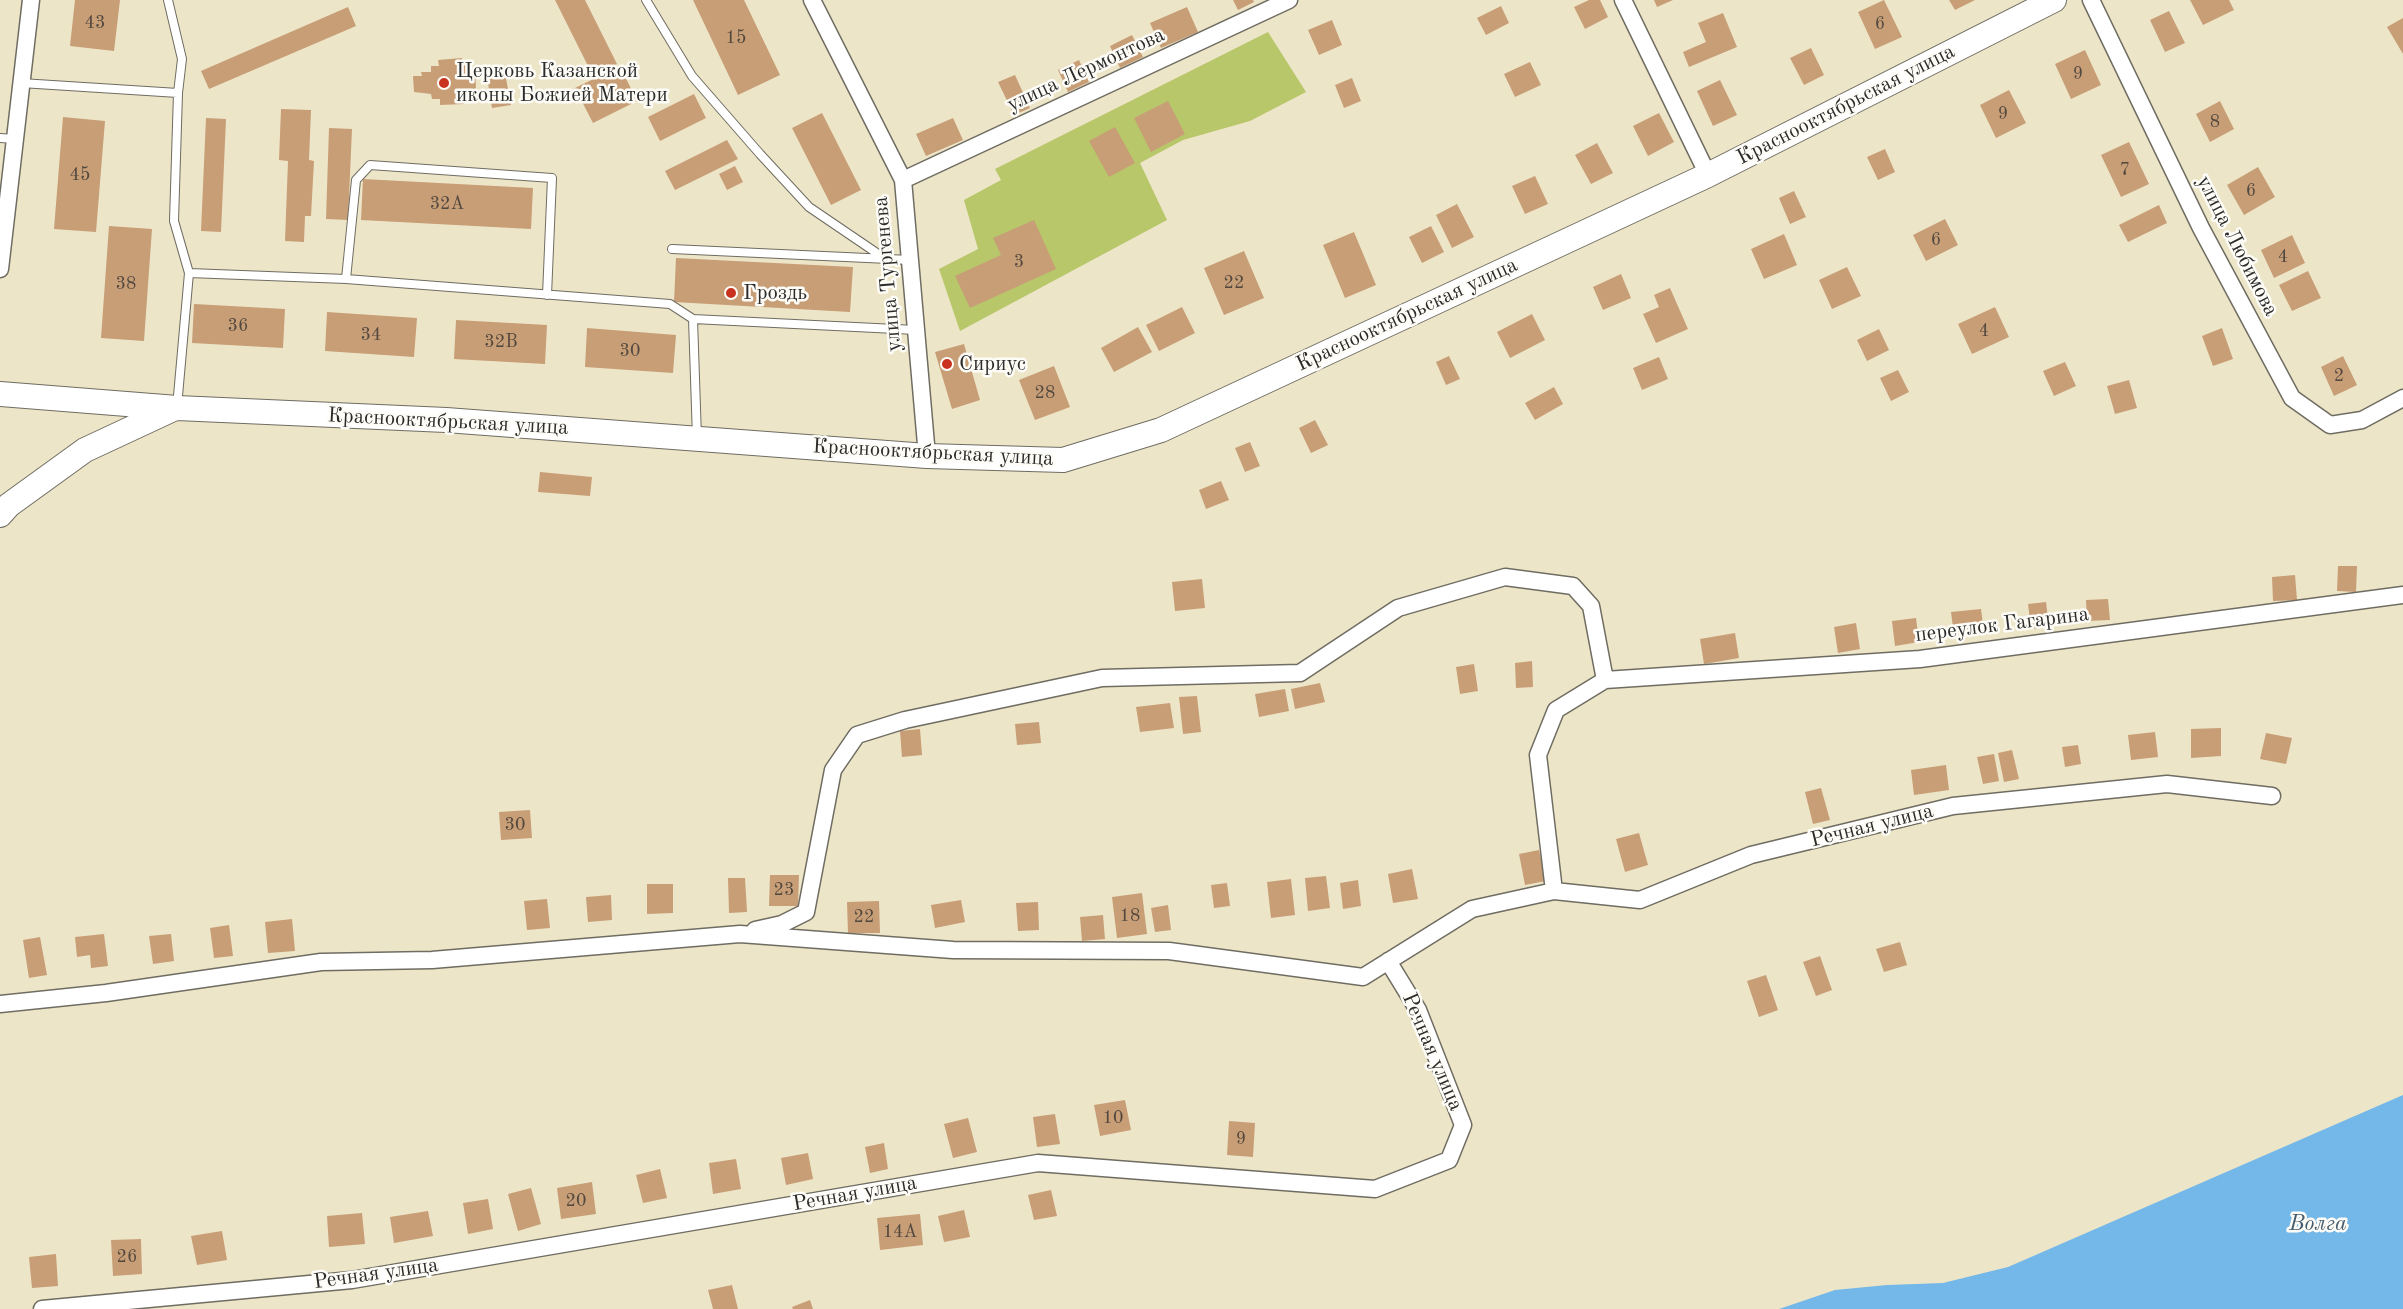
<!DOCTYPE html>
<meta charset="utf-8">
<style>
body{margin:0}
canvas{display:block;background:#ede5c7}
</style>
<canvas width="2403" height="1309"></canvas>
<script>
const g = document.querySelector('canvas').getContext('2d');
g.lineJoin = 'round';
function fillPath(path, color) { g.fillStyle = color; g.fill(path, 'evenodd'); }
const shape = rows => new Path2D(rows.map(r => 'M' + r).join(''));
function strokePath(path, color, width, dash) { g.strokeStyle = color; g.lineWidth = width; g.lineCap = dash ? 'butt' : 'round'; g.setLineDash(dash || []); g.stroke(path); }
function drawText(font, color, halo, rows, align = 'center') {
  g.font = font + ' "Old Standard TT",serif'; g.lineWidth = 5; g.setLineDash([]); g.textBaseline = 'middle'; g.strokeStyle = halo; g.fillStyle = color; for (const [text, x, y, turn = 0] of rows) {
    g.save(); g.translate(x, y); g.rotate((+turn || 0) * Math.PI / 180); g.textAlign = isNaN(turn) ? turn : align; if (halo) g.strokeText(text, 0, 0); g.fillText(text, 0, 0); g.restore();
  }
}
const green = shape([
 [1268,32,1306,92,1250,121,1183,140,1140,163,1167,220,960,331,939,269,978,249,964,200,1001,180,995,169]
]);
const water = shape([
 [2403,1095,2403,1309,1779,1309,1835,1290,1887,1285,1943,1283,2008,1267]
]);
const building = shape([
 [75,0,120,0,114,51,70,46],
 [555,0,585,0,617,64,593,76],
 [693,0,744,0,780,75,738,95],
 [1233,0,1253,0,1254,2,1238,10],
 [1589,0,1600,0,1608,17,1585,29,1574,7],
 [1654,0,1673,0,1657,7],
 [1884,0,1902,37,1875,49,1858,12],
 [1949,0,1975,0,1955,10],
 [2190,0,2229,0,2234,10,2203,25],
 [1501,6,1509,23,1486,35,1477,18],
 [348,7,356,26,209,89,201,71],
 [1187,7,1198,32,1161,48,1150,23],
 [2169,11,2185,43,2165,52,2150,20],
 [1723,13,1737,47,1689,67,1683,52,1706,42,1698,23],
 [2403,18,2403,54,2387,27],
 [1332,20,1342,45,1319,55,1308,30],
 [1132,35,1143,57,1120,68,1110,46],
 [1811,48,1824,75,1804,85,1790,58],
 [2085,50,2101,85,2071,99,2055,64],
 [462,58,462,65,468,64,468,68,475,68,476,89,471,90,471,97,463,97,464,104,440,105,440,99,432,99,431,94,414,92,413,76,422,76,421,72,431,72,431,66,439,66,438,60],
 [1079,60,1089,82,1068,92,1058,70],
 [1530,62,1541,85,1515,97,1504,74],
 [620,66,637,101,593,123,575,88],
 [504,68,511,105,492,108,486,71],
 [1015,75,1030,108,1014,115,998,82],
 [1352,78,1361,101,1344,108,1335,85],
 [1720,80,1737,115,1713,126,1697,91],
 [2009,90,2026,123,1996,138,1980,105],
 [694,94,706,118,660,141,648,117],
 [1168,101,1185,134,1151,152,1134,118],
 [2220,101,2234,129,2210,142,2196,114],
 [281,109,311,110,309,160,314,161,311,216,305,216,304,242,285,241,288,161,279,160],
 [822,113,861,190,831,205,792,128],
 [1659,113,1674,142,1648,156,1633,126],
 [63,117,105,121,96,232,54,229],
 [206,118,226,119,221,232,201,231],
 [953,118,963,140,926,156,916,134],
 [1115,127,1135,163,1109,177,1089,141],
 [329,128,352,129,348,220,326,219],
 [727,140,738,159,675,190,665,171],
 [2129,142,2149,184,2121,197,2101,155],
 [1597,143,1613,173,1591,184,1575,155],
 [1885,149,1895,172,1878,180,1867,157],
 [735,166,743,182,727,190,719,174],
 [2258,167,2275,197,2244,215,2227,185],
 [1535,176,1548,204,1525,214,1512,186],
 [363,179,533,188,531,229,361,220],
 [1794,191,1806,217,1790,224,1779,198],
 [1457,204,1474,237,1452,248,1436,215],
 [2159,205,2167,223,2128,242,2119,225],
 [1945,219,1958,245,1926,261,1913,235],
 [1034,220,1056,269,970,308,955,276,1001,255,993,238],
 [109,226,152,229,144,341,101,338],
 [1431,226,1444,252,1422,263,1409,237],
 [1354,232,1376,285,1345,298,1323,245],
 [1784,234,1797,265,1764,279,1751,249],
 [2292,235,2305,263,2274,278,2261,250],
 [1244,251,1264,298,1224,315,1204,268],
 [676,258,853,267,850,312,674,302],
 [1847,267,1861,296,1832,309,1819,280],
 [2308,271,2321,298,2292,311,2279,285],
 [1621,274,1631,298,1603,310,1593,287],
 [1670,288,1688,329,1656,343,1643,314,1659,307,1654,295],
 [194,304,285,309,283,348,192,343],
 [1182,307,1195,333,1159,351,1146,325],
 [1995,307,2009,337,1972,354,1958,324],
 [327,312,417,318,414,357,325,351],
 [1532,314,1545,340,1510,358,1497,332],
 [456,320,547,325,545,364,454,359],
 [1138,327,1152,352,1114,372,1101,348],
 [587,328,676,335,673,373,585,367],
 [2222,328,2233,359,2213,366,2202,336],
 [1879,329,1889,350,1867,361,1857,340],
 [964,344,980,400,952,409,935,352],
 [1449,356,1460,379,1446,385,1436,362],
 [2343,356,2357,385,2334,396,2321,367],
 [1659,357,1668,379,1642,390,1633,368],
 [2065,362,2076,386,2054,396,2043,371],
 [1054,366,1070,407,1035,420,1019,380],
 [1898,370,1909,392,1891,401,1880,378],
 [2129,380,2137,408,2115,414,2107,386],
 [1554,387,1563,404,1535,420,1525,403],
 [1315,420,1328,445,1311,453,1299,428],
 [1250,442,1260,466,1245,472,1235,448],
 [540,472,592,477,590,496,538,492],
 [1221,481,1229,500,1206,509,1199,490],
 [2338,566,2357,566,2356,592,2337,591],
 [2295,575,2297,600,2273,601,2272,577],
 [1202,579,1205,608,1175,611,1172,582],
 [2108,599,2110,620,2087,621,2086,600],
 [2046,602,2049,627,2031,629,2028,604],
 [1981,609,1984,632,1954,635,1951,612],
 [1916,618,1919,642,1895,646,1892,621],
 [1856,623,1860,649,1838,653,1834,627],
 [1735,633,1739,658,1704,664,1700,639],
 [1532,661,1533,687,1516,688,1515,663],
 [1474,664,1478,691,1460,694,1456,667],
 [1320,683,1325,702,1295,709,1291,689],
 [1285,689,1289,711,1259,717,1255,694],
 [1197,696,1201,732,1183,734,1179,697],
 [1170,703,1174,728,1140,732,1136,707],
 [1039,722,1041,743,1017,745,1015,724],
 [2221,728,2221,756,2191,758,2191,729],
 [920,729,922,755,902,757,900,731],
 [2155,732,2158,757,2131,760,2128,735],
 [2266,733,2292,738,2286,764,2260,759],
 [2078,745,2081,764,2065,767,2062,747],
 [2012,750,2019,779,2004,782,1998,753],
 [1994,754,1999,781,1983,784,1977,757],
 [1946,765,1949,790,1914,795,1911,770],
 [1821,788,1830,820,1813,824,1805,792],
 [530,810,532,838,501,840,499,812],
 [1639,833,1648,865,1625,872,1616,839],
 [1539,850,1546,881,1525,885,1519,854],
 [1412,869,1418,899,1393,903,1388,874],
 [770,875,799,875,798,906,769,906],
 [1326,876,1330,908,1308,911,1305,878],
 [728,878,745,878,747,912,729,913],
 [1291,879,1295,915,1271,918,1267,882],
 [1358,880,1361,906,1343,909,1340,883],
 [1227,883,1230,906,1214,908,1211,885],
 [647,884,673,884,673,913,647,914],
 [1142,893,1147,934,1117,938,1112,897],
 [611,895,612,920,588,922,586,897],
 [547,899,550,928,527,930,524,901],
 [961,900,965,922,935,928,931,905],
 [879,901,880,933,848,933,847,902],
 [1038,902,1039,930,1018,931,1016,903],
 [1168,905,1171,930,1155,932,1151,908],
 [1103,915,1105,939,1082,941,1080,917],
 [292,919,295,951,268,953,265,922],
 [229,925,233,956,214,958,210,928],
 [104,934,108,966,91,968,90,955,77,957,75,937],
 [171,934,174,961,153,964,149,936],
 [40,937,47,975,29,978,23,940],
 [1900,942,1907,965,1884,972,1876,949],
 [1820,956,1832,990,1816,996,1803,962],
 [1766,975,1778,1010,1759,1017,1747,981],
 [1125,1100,1131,1130,1100,1136,1094,1105],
 [1055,1114,1060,1144,1037,1147,1033,1117],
 [968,1118,977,1152,953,1158,944,1124],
 [1229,1121,1255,1123,1253,1157,1227,1155],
 [884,1143,888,1169,870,1173,865,1147],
 [808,1153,813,1179,786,1185,781,1158],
 [736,1159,741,1189,713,1194,709,1163],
 [660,1169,667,1198,643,1203,636,1175],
 [592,1182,596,1214,561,1219,557,1188],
 [531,1188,541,1224,518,1231,508,1194],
 [1051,1190,1057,1216,1034,1220,1028,1195],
 [488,1199,493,1229,468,1234,463,1203],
 [964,1210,970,1237,944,1242,938,1216],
 [428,1211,433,1236,394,1243,390,1217],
 [362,1213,365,1244,329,1247,327,1216],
 [920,1214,923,1245,880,1250,877,1218],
 [222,1231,227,1260,197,1265,191,1236],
 [141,1239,142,1274,113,1276,111,1240],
 [56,1254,58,1286,32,1288,29,1257],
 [732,1285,738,1309,713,1309,708,1290],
 [810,1300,813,1309,793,1309,792,1307]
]);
const lane = shape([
 [646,0,692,76,760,154,809,207,887,260],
 [21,83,178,93,182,59,168,0],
 [0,138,15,139],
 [672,249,910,260],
 [189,273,346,279,670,304,693,319,697,438],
 [346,279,356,180,370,165,552,178,547,295],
 [693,319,916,330],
 [177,407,189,273,174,221,178,93]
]);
const street = shape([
 [812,0,903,180,927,456],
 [1623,0,1708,175],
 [2091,0,2201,228,2292,398,2330,425,2362,420,2403,398],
 [903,180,1289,0],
 [0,269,31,0],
 [1605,680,1920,659,2403,595],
 [755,930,782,924,806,912,833,770,857,735,905,720,1102,678,1300,673,1398,608,1505,577,1573,586,1591,606,1605,680,1556,710,1538,755,1554,891],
 [0,1004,106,993,321,962,432,960,740,934,953,950,1169,951,1363,977,1472,909,1554,891,1640,900,1751,855,1953,806,2167,784,2272,796],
 [42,1309,352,1280,1038,1163,1375,1189,1449,1160,1463,1125,1418,1010,1388,961]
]);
const secondary = shape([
 [0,394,177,408,446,420,927,456,1063,460,1161,430,1708,175,2054,0],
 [0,515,9,505,85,450,173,409]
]);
const markers = [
 [444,83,6,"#c8321e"],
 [731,293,6,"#c8321e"],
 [947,364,6,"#c8321e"]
];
const numberNames = [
 ["43",95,23],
 ["6",1880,24],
 ["15",736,38],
 ["9",2078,74],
 ["9",2003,114],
 ["8",2215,122],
 ["7",2125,170],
 ["45",80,175],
 ["6",2251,191],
 ["32А",447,204],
 ["6",1936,240],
 ["4",2283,257],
 ["3",1019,262],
 ["22",1234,283],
 ["38",126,284],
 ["36",238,326],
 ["4",1984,331],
 ["34",371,335],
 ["32В",501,342],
 ["30",630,351],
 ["2",2339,376],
 ["28",1045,393],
 ["30",515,825],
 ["23",784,890],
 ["18",1130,916],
 ["22",864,917],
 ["10",1113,1118],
 ["9",1241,1139],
 ["20",576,1201],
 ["14А",900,1232],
 ["26",127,1257]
];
const streetNames = [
 ["улица Лермонтова",1086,70,-25],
 ["Краснооктябрьская улица",1846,105,-27],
 ["улица Любимова",2237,246,63],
 ["улица Тургенева",888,274,-95],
 ["Краснооктябрьская улица",1407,315,-25],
 ["Краснооктябрьская улица",448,422,3],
 ["Краснооктябрьская улица",933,453,3],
 ["переулок Гагарина",2002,625,-7],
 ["Речная улица",1872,826,-14],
 ["Речная улица",1432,1052,67],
 ["Речная улица",855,1194,-10],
 ["Речная улица",376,1274,-8]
];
const poiNames = [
 ["Церковь Казанской",456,71],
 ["иконы Божией Матери",456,95],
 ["Гроздь",743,293],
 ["Сириус",959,364]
];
const waterNames = [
 ["Волга",2318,1224]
];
fillPath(green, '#b7c76a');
fillPath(water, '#74b8ea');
fillPath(building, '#c89e77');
strokePath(lane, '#6f6c62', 10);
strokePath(street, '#6f6c62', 19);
strokePath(secondary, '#6f6c62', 26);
strokePath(lane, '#fff', 8);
strokePath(street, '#fff', 16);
strokePath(secondary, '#fff', 24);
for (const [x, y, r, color] of markers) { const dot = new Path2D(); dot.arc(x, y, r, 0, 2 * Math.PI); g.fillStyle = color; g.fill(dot); strokePath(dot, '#fdfcf7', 2); }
drawText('18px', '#52483e', null, numberNames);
drawText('21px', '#2b2b2b', '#fdfcf7', streetNames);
drawText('21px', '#2b2b2b', '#fdfcf7', poiNames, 'left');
drawText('italic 22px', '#455c6e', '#fdfcf7', waterNames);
</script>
